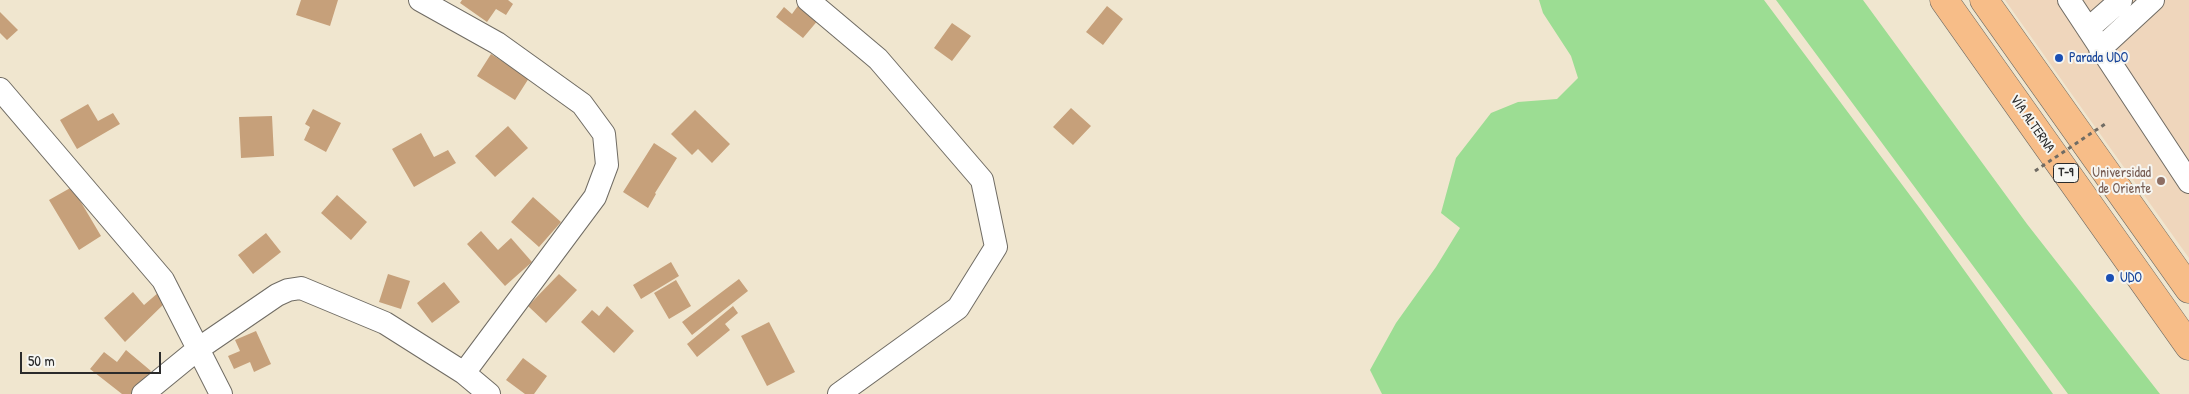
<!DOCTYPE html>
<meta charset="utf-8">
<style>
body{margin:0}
#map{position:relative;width:2189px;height:394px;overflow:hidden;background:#f0e6cf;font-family:"Patrick Hand",sans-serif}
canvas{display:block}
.scale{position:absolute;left:20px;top:352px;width:141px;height:22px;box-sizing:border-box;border:2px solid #2b2b2b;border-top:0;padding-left:6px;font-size:15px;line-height:18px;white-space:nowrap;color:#2b2b2b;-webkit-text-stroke:4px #f6f6f2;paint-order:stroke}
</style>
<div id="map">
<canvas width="2189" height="394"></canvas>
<div class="scale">50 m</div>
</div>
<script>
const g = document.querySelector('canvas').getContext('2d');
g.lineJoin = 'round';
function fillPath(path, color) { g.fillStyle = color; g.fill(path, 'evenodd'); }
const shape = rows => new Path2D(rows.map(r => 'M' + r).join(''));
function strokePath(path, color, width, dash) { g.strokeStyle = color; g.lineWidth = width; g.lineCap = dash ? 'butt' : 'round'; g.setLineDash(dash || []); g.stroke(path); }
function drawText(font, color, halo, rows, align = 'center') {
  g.font = font + ' "Patrick Hand",sans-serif'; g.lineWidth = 4; g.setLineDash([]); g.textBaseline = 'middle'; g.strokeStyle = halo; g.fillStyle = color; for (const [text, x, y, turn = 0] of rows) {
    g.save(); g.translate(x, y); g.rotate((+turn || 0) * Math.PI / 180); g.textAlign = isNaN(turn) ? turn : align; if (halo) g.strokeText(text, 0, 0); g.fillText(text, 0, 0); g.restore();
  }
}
const built = shape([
 [2005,0,2189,0,2189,258,2078,103]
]);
const green = shape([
 [1539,0,1764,0,1921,210,2053,394,1382,394,1370,370,1396,323,1436,267,1460,228,1441,213,1456,158,1491,113,1518,102,1557,99,1578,78,1571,56,1543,13],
 [1776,0,1863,0,2027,224,2160,394,2068,394]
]);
const building = shape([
 [301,0,338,0,330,26,296,15],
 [462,0,508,0,513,4,506,15,496,9,487,22,460,3],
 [800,3,819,19,803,38,776,17,784,7,792,14],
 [1107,6,1123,19,1103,45,1086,32],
 [0,12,18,30,7,40,0,33],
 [952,23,971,36,952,61,934,48],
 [491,54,529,78,515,100,477,76],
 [88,104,98,121,113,113,120,124,77,149,60,120],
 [1071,108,1091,126,1073,145,1053,127],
 [313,109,341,123,326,152,304,140,310,127,305,124],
 [695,110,730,144,712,163,698,149,692,155,671,134],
 [272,116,274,156,241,158,239,117],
 [508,126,528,148,495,177,475,156],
 [421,133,434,157,448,150,456,163,414,187,392,149],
 [654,143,677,158,655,193,656,194,648,208,623,192],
 [72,187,101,236,79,250,49,200],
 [337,195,367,222,351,240,321,213],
 [533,197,561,222,539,247,511,222],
 [481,231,498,250,511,238,532,262,505,286,467,244],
 [266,233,281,252,253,274,238,255],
 [671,262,679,276,641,299,633,285],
 [388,274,410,281,401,309,379,302],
 [559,274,577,290,546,323,528,306],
 [739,279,748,291,692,335,682,322],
 [676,280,691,306,669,319,654,293],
 [444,282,460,302,432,323,417,303],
 [133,292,144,305,159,292,167,301,125,342,104,318],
 [607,306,634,331,614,353,581,322,592,310,599,316],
 [733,306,738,313,725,324,730,330,697,357,687,344],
 [769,322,795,372,767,386,741,336],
 [256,331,271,364,254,372,250,362,234,369,228,356,240,351,235,340],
 [126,350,151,371,132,394,122,394,90,369,104,352,117,362],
 [523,358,547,376,534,394,525,394,506,380]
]);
const minor = shape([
 [420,0,497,43,582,104,604,134,607,165,595,197,464,373,489,394],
 [808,0,878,59,982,180,996,247,958,308,839,394],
 [2069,0,2189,182],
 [2088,29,2121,0],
 [2100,49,2153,0],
 [0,89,163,280,221,394],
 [143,394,198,349,277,295,288,290,301,288,385,323,464,373]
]);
const trunk = shape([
 [1944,0,2189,346],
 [1984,0,2189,289]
]);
const pathBridge = shape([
 [2035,171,2105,124]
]);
const markers = [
 [2059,58,5,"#1a4fb4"],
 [2161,181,5,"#8d6e63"],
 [2110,278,5,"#1a4fb4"]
];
const shields = [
 [2066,173,25]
];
const shieldNames = [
 ["T-9",2066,173]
];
const transitNames = [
 ["Parada UDO",2069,58],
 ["UDO",2120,278]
];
const streetNames = [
 ["VÍA ALTERNA",2032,124,55]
];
const educationNames = [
 ["Universidad",2151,173],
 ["de Oriente",2151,189]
];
fillPath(built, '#efd6bc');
fillPath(green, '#9cdd93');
fillPath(building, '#c6a07a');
strokePath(minor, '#706c64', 24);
strokePath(trunk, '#706c64', 29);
strokePath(minor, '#fff', 22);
strokePath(trunk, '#f7bd88', 28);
strokePath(pathBridge, '#706c64', 3, [4, 4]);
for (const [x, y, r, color] of markers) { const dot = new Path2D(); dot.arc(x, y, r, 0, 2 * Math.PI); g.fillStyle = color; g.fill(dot); strokePath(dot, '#f6f6f2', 2); }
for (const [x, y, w] of shields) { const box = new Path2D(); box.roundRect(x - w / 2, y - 9.5, w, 19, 4); g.fillStyle = '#f6f6f2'; g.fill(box); strokePath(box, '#2b2b2b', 1); }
drawText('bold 12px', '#2b2b2b', null, shieldNames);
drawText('14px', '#164399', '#f6f6f2', transitNames, 'left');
drawText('14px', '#2b2b2b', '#f6f6f2', streetNames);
drawText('14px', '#785e54', '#f6f6f2', educationNames, 'right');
</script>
